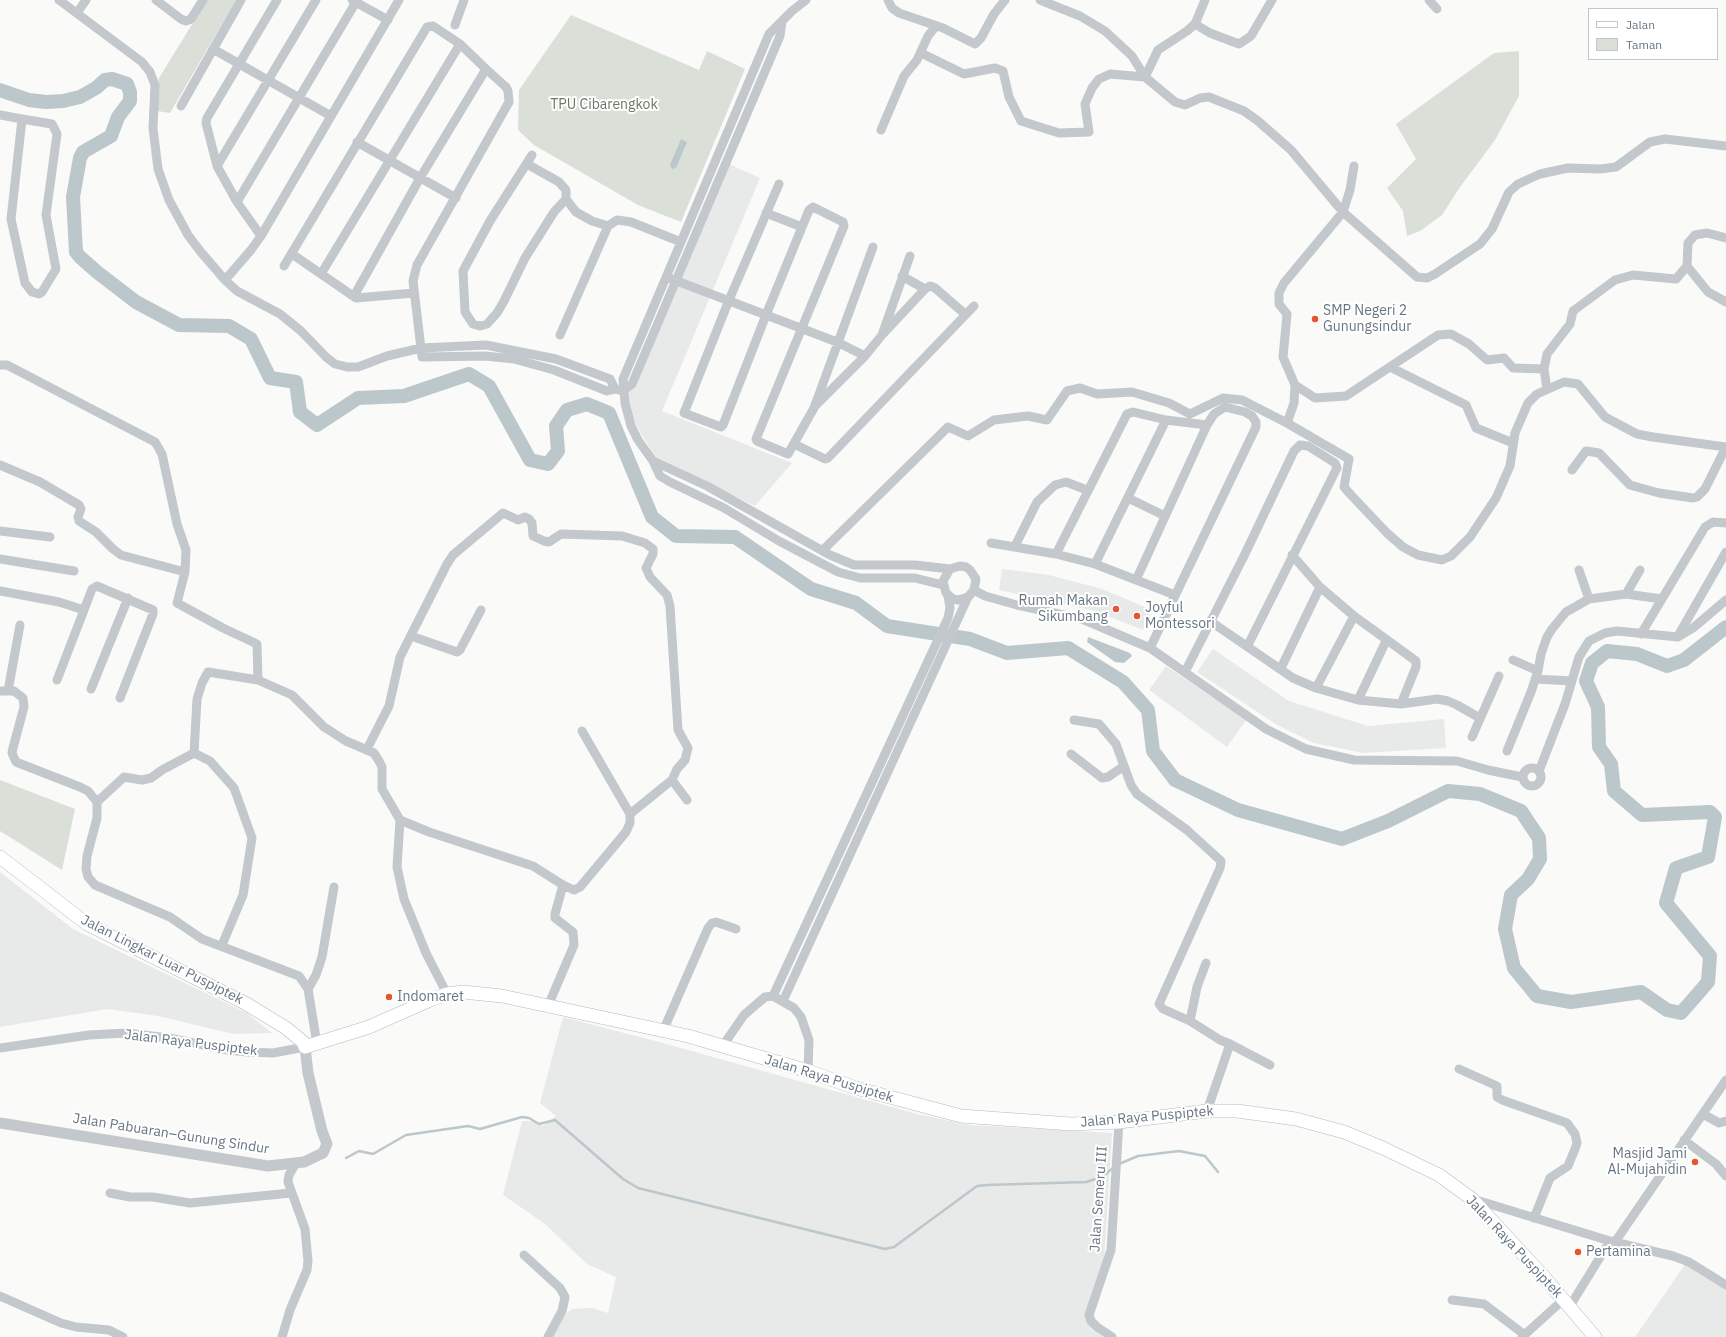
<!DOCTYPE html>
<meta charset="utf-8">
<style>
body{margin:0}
#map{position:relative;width:1726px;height:1337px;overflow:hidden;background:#fafaf8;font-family:"IBM Plex Sans",sans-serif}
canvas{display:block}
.legend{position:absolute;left:1588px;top:8px;width:130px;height:52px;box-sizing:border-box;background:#fff;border:1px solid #c1c8cd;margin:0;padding:5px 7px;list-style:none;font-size:12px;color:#657683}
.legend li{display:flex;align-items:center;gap:8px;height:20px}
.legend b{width:20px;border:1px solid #c1c8cd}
</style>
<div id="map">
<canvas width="1726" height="1337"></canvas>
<ul class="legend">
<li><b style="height:5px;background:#fff"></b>Jalan</li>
<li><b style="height:11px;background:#dadfd7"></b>Taman</li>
</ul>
</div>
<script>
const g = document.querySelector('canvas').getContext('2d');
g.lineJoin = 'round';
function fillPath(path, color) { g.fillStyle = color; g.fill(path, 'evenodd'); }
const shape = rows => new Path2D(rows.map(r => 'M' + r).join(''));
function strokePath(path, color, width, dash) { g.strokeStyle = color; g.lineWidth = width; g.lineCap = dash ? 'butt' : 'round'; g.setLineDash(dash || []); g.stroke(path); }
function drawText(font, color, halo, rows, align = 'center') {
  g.font = font + ' "IBM Plex Sans",sans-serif'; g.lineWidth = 4; g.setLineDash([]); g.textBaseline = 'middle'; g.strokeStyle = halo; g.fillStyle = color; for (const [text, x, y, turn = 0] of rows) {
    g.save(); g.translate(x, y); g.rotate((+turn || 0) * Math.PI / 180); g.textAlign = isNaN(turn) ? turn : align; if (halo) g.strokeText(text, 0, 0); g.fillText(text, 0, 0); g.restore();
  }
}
const built = shape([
 [722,161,760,178,662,411,792,463,755,506,656,458,634,422,627,398],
 [1002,569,1049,575,1102,589,1152,610,1143,630,1095,611,999,590],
 [1213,649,1289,701,1368,726,1444,719,1446,748,1363,753,1314,743,1277,725,1197,672],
 [1166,666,1246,720,1227,747,1149,690],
 [0,872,73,929,247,1013,272,1033,233,1034,158,1016,107,1009,0,1027],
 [563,1017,659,1042,917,1114,970,1125,1112,1133,1104,1263,1088,1313,1091,1329,1103,1337,549,1337,560,1318,572,1309,592,1308,608,1313,616,1277,587,1264,545,1224,503,1195,522,1121,531,1121,543,1126,556,1116,540,1103],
 [1686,1263,1726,1288,1726,1337,1635,1337]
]);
const green = shape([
 [207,0,236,0,170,113,157,111,159,78],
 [571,15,699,70,707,51,745,69,681,222,638,205,534,145,518,130,519,90],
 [1519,51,1519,96,1495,140,1460,187,1442,215,1420,231,1407,236,1403,211,1387,188,1416,159,1396,124,1494,53],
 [0,780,75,809,62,870,0,831]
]);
const water = shape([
 [681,139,687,142,676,168,672,169,670,165],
 [1088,637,1130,653,1132,656,1124,663,1115,662,1087,642]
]);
const stream = shape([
 [346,1158,359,1151,373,1154,406,1135,468,1126,480,1129,522,1117,529,1118,539,1124,555,1120,623,1179,638,1188,885,1249,894,1247,977,1186,987,1185,1086,1182,1102,1177,1113,1168],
 [1119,1164,1138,1156,1179,1151,1205,1156,1218,1172]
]);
const river = shape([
 [0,90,29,100,46,102,63,101,80,97,96,88,105,80,112,79,127,84,130,92,130,101,118,117,111,136,83,152,80,158,73,197,76,252,80,257,97,272,136,302,179,325,229,326,251,339,270,378,296,382,300,412,317,425,358,398,404,396,469,374,489,386,530,460,548,464,558,451,556,426,567,410,587,404,609,413,652,517,676,536,735,537,811,589,856,603,887,626,970,639,1007,653,1068,648,1123,682,1148,710,1153,751,1175,780,1238,810,1342,839,1388,821,1448,791,1480,794,1521,811,1539,838,1540,859,1528,879,1511,895,1505,929,1514,968,1537,996,1571,1002,1641,992,1667,1010,1681,1013,1708,982,1710,956,1666,903,1676,868,1708,857,1715,817,1710,812,1642,815,1614,791,1611,764,1599,747,1598,707,1586,681,1592,663,1607,651,1637,654,1667,666,1684,660,1726,627]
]);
const minor = shape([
 [59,0,142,62,150,72,155,85,153,128,158,169,169,200,188,235,200,251,225,280,237,291,280,314,301,331,326,357,335,364,347,367,358,367,387,356,421,348,486,345,556,359,610,379,615,389],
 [156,0,181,19,186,21,191,19,203,0],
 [352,0,388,20],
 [806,0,792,11,769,34,623,379,625,403,631,426,638,440,653,461,660,476,670,482,724,508,779,541,838,572,860,578,915,578,943,585],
 [888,0,892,8,899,13,943,28,975,44,981,38,994,14,1005,0],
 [1040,0,1080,16,1105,31,1132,56,1145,77,1175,102,1185,105,1200,98,1209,97,1244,111,1258,121,1291,150,1343,212,1417,277,1427,278,1435,274,1480,244,1492,229,1509,192,1518,184,1540,174,1568,168,1600,169,1616,167,1650,142,1665,139,1726,146],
 [1429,0,1437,9],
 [77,13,86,0],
 [1195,24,1210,33,1239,44,1251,36,1272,0],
 [455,25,464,0],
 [213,49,331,116],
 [921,53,964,74,995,68,1003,71,1009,97,1021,121,1059,133,1089,132,1085,104,1092,88,1099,79,1110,74,1145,77,1158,50,1187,31,1195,24,1205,0],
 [181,106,241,0],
 [0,115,22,119,52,124,57,134,46,215,56,269,42,292,39,294,32,292,25,283,11,219,22,119],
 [881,130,904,76,917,60,928,36,936,26],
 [357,142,456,198],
 [527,164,559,182,566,190,566,199,554,212,525,258,504,301,497,313,487,324,480,326,473,324,465,312,463,271,490,221,532,155],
 [217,166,316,0],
 [779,184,729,300,684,413,721,427,723,425,766,315,809,210,813,207,843,222,844,226,756,439,757,441,788,454,814,408,873,247],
 [237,202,356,2],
 [766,213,802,227],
 [608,226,617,220,631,222,681,242],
 [261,236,237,202,217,166,206,123,207,118,277,0],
 [292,254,356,298,414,293],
 [284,266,427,27,433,26,460,44,486,69],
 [1687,266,1708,292,1726,302],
 [321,274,460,44],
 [902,276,925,289],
 [669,278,837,342,865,356],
 [225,280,251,250,261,236,399,0],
 [354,296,420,178,486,69,506,87,508,91,509,102,417,265,413,281,422,357,485,356,514,359,554,370,607,391,615,389,623,391],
 [883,332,910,256],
 [560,335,608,226,592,221,576,212,566,199],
 [0,365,7,365,155,442,162,454,177,524,186,550,185,572,177,603,223,628,257,644,258,680],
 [1390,367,1466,405,1476,428,1513,443],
 [1295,385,1315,398,1346,396,1438,335,1451,334,1469,344,1487,360,1504,358,1513,368,1544,369],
 [1547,389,1544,369,1547,354,1570,324,1573,311,1615,280,1633,275,1676,279,1687,266,1688,243,1695,235,1707,233,1726,238],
 [623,391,632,384,780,36,782,21],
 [816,405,865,356,882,335,925,289,930,286,935,288,965,314],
 [1287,423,1294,403,1295,385,1283,357,1287,314,1279,304,1279,293,1284,283,1343,212,1350,190,1354,166],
 [794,444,825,459,828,458,974,306],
 [653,461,707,486,830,555,854,565,915,565,950,569,960,566,966,567,970,570,976,579,974,590,968,597,958,600,953,599,946,593,943,581,950,569],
 [0,465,40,482,79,505,81,509,78,517,79,521,96,532,113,549,121,555,185,572],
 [1572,470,1586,451,1599,453,1630,485,1659,493,1693,498,1697,497,1705,489,1726,447],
 [1128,498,1165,516],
 [0,531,50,537],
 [991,543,1056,554,1095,564,1175,595],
 [1015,546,1037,502,1055,485,1066,482,1087,490],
 [823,550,948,427,968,436,994,420,1028,416,1047,420,1067,391,1080,388,1097,394,1132,392,1169,403,1190,414,1223,398,1242,400,1287,423,1349,459,1344,487,1351,495,1387,533,1403,547,1418,555,1442,560,1451,556,1470,537,1496,498,1510,466,1515,433,1528,403,1537,394,1564,382,1578,384,1605,417,1637,434,1653,437,1726,447],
 [1056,554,1127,414,1133,412,1166,420,1207,425],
 [1292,555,1320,587,1354,616,1416,661,1416,667,1401,704],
 [0,559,74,571],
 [1095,564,1166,420],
 [1579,570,1589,599],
 [1136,580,1207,425,1214,414,1225,407,1245,412,1252,416,1256,422,1256,427,1150,648],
 [974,590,985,596,1017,605,1082,619,1150,648,1266,729,1306,749,1354,760,1457,761,1488,770,1522,777],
 [0,591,59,602,84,610,92,589,97,586,153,610,153,614,120,698],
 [1626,594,1640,570],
 [1210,621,1293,678,1316,688,1358,700,1401,704,1437,699,1448,701,1457,705,1480,718],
 [1641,634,1705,527,1713,522,1726,523],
 [411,636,457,652,460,650,481,610],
 [1678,636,1726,552],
 [1513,660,1538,671],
 [1281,668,1320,587],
 [1185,672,1244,556,1294,451,1300,445,1308,446,1335,463,1337,468,1248,645],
 [1535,679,1572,681],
 [57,680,84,610],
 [1316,688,1354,616],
 [91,689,128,598],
 [0,691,14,691,23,698,24,707,13,748,12,753,16,762,80,787,88,791,97,802,97,818,87,856,86,869,88,877,95,885,170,917,202,939,299,976,308,989,317,1044],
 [8,691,20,625],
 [1358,700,1386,641],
 [1074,720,1099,724,1116,744,1131,785,1137,794,1187,830,1221,861,1220,868,1159,1004,1163,1009,1190,1021,1220,1040,1230,1044,1207,1111],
 [582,731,630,814],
 [1472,737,1499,676],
 [367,749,389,706,400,657,447,564,453,555,503,513,518,520,525,517,529,519,532,523,533,536,544,541,549,542,561,534,622,536,645,543,653,549,653,554,646,568,650,577,667,595,670,606,678,730,688,748,685,760,677,769,672,780],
 [1507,751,1531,692,1538,671,1541,654,1547,637,1552,629,1566,612,1589,599,1626,594,1662,599],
 [194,753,210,761,234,788,252,838,243,895,222,945],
 [1071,754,1102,778,1108,777,1124,766],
 '1523 777a9 9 0 1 1 18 0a9 9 0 1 1-18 0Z',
 [1539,771,1565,704,1579,657,1589,641,1605,633,1617,631,1678,637,1693,628,1726,600],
 [97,802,124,777,142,780,151,778,162,770,194,753,197,699,202,683,208,672,258,680,292,695,324,727,346,741,374,753,379,761,382,767,382,789,400,820,397,867,404,899,426,953,447,994],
 [400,820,429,832,533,866,563,885,574,890,580,887,626,832,630,823,630,814,667,784,672,780,687,800],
 [308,989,316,975,322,957,334,887],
 [773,996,948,618,950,608,948,596],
 [783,1001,968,597],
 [548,1006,574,945,573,932,555,918,555,914,563,885],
 [1190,1021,1197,987,1206,963],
 [663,1031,708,928,712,923,716,922,736,929],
 [1230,1044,1270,1065],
 [722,1047,744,1015,765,997,773,996,794,1008,801,1017,809,1040,808,1071],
 [0,1048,89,1035,126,1033,169,1038,228,1050,248,1052,273,1053,305,1047],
 [1459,1069,1497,1086,1497,1097,1502,1100,1567,1123,1575,1134,1577,1143,1575,1149,1568,1166,1550,1178,1534,1218],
 [1703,1114,1719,1123,1726,1121],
 [1684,1140,1716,1164,1726,1176],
 [110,1193,130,1197,153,1197,190,1203,291,1193],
 [1473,1199,1610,1241,1673,1256,1689,1262,1726,1285],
 [1615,1242,1726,1080],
 [524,1255,560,1288,565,1297,562,1311,548,1337],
 [0,1296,61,1323,76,1327,109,1330,123,1337],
 [1452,1300,1484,1304,1525,1335],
 [1570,1306,1610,1241],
 [282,1337,290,1310,307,1270,308,1261,305,1229,288,1182,289,1175,296,1163],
 [1112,1337,1097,1327,1091,1321,1089,1315,1111,1250,1119,1122],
 [1522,1337,1563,1300]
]);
const tertiary = shape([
 [0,1123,268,1166,304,1162,323,1153,327,1144,322,1131,308,1073,305,1047]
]);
const primary = shape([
 [0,857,87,924,245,1003,286,1028,303,1042,305,1047,369,1027,430,1000,447,994,463,992,502,996,688,1036,808,1071,856,1088,961,1116,1071,1124,1119,1122,1207,1111,1237,1111,1296,1119,1344,1132,1383,1148,1439,1175,1472,1199,1544,1277,1595,1337]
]);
const markers = [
 [1315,319,4,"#e4572e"],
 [1116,609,4,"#e4572e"],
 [1137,616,4,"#e4572e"],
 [389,997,4,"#e4572e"],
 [1695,1162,4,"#e4572e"],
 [1578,1252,4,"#e4572e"]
];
const parkNames = [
 ["TPU Cibarengkok",604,105]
];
const poiNames = [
 ["SMP Negeri 2",1323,311],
 ["Gunungsindur",1323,327],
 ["Rumah Makan",1108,601,"right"],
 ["Sikumbang",1108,617,"right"],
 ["Joyful",1145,608],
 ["Montessori",1145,624],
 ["Indomaret",397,997],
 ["Masjid Jami",1687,1154,"right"],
 ["Al-Mujahidin",1687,1170,"right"],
 ["Pertamina",1586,1252]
];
const streetNames = [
 ["Jalan Lingkar Luar Puspiptek",162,960,27],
 ["Jalan Raya Puspiptek",191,1043,7],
 ["Jalan Raya Puspiptek",829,1079,17],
 ["Jalan Raya Puspiptek",1147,1117,-5],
 ["Jalan Pabuaran–Gunung Sindur",171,1134,9],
 ["Jalan Semeru III",1099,1199,-86],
 ["Jalan Raya Puspiptek",1514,1247,47]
];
fillPath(built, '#e8e9e9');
fillPath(green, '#dadfd7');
fillPath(water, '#bbc7cb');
strokePath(stream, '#bbc7cb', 2.5);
strokePath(river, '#bbc7cb', 14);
strokePath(primary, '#b5babe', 14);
strokePath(minor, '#c3c8cc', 9);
strokePath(tertiary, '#c3c8cc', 11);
strokePath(primary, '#fff', 13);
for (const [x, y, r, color] of markers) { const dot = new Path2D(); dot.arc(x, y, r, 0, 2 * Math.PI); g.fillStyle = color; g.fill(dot); strokePath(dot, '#fff', 1.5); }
drawText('14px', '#687a64', '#fff', parkNames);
drawText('14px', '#657683', '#fff', poiNames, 'left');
drawText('14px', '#657683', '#fff', streetNames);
</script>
